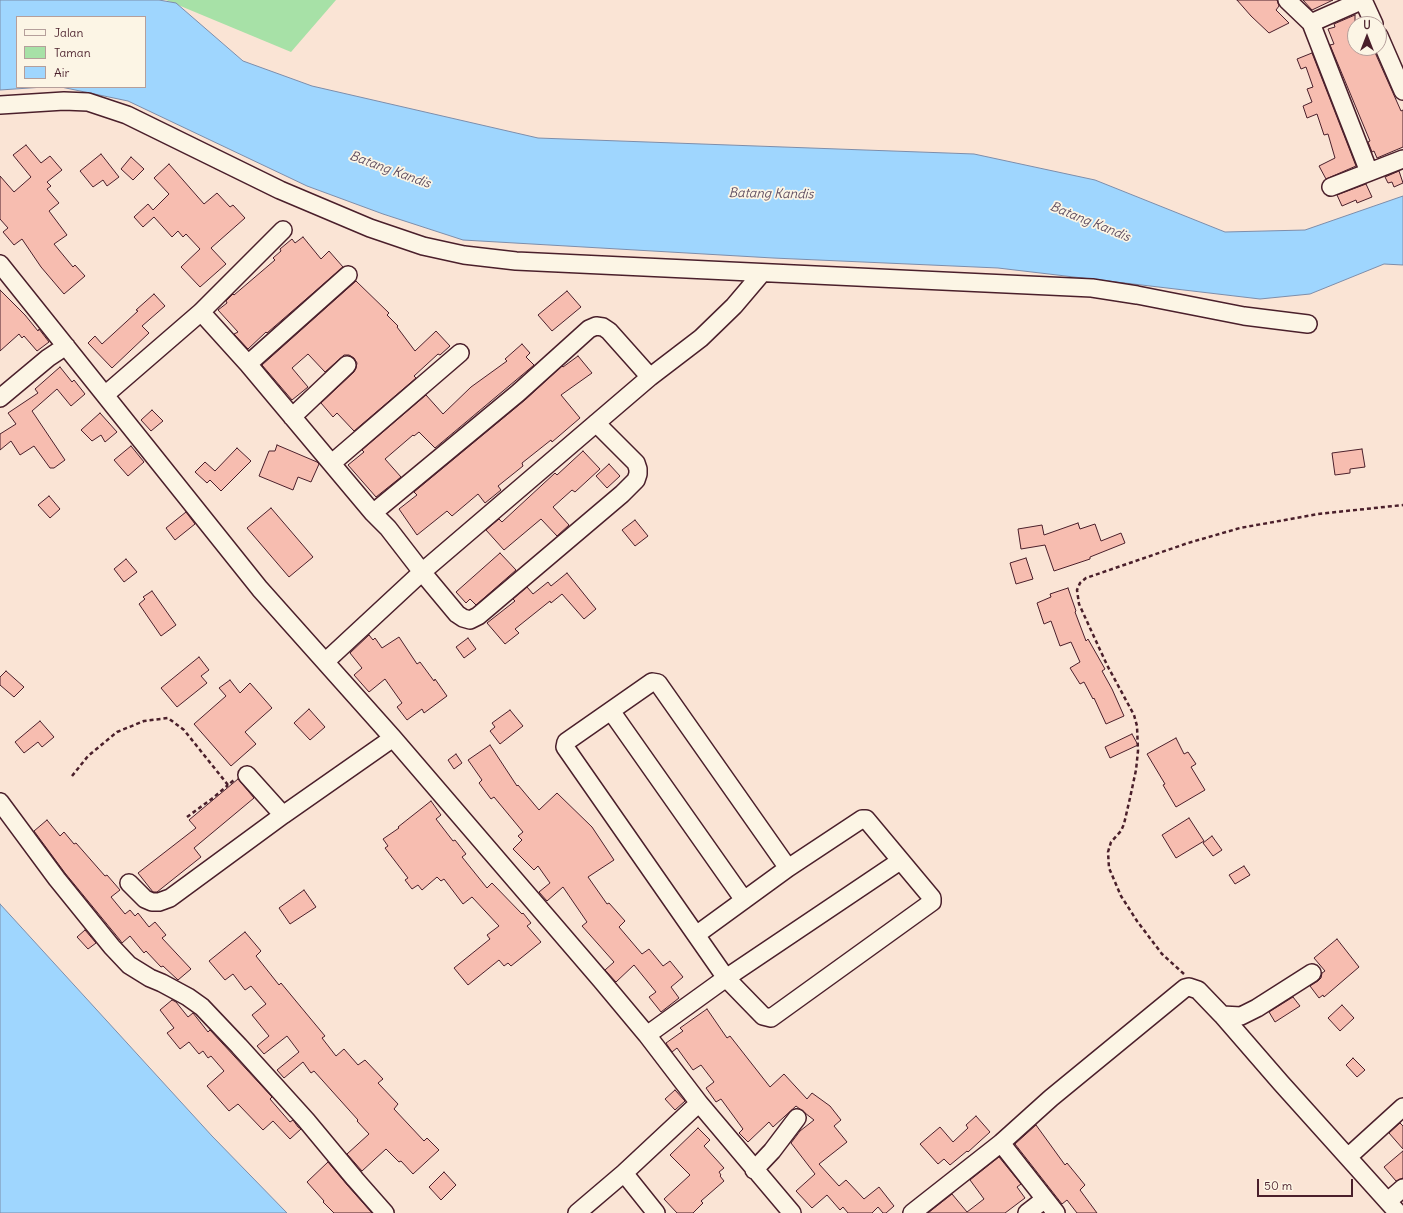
<!DOCTYPE html>
<style>
body{margin:0}
#map{position:relative;width:1403px;height:1213px;overflow:hidden;background:#fae4d5;font-family:Delius,sans-serif}
canvas{display:block}
.legend{position:absolute;left:16px;top:16px;width:130px;height:72px;box-sizing:border-box;background:#fcf5e5;border:1px solid #b59f9b;margin:0;padding:5px 7px;list-style:none;font-size:12px;color:#4a1f2b}
.legend li{display:flex;align-items:center;gap:8px;height:20px}
.legend b{width:20px;border:1px solid #b59f9b}
.north{position:absolute;left:1347px;top:16px;width:40px;height:40px;box-sizing:border-box;background:#fcf5e5;border:1px solid #b59f9b;border-radius:50%;rotate:0deg;font-size:11px;font-weight:700;line-height:16px;text-align:center;color:#4a1f2b}
.north::after{content:'';display:block;margin:auto;width:14px;height:18px;background:#4a1f2b;clip-path:polygon(50% 0,100% 100%,50% 72%,0 100%)}
.scale{position:absolute;left:1257px;top:1179px;width:96px;height:18px;box-sizing:border-box;border:2px solid #4a1f2b;border-top:0;padding-left:5px;font-size:12px;line-height:14px;white-space:nowrap;color:#4a1f2b;-webkit-text-stroke:3px #fcf5e5;paint-order:stroke}
</style>
<div id="map">
<canvas width="1403" height="1213"></canvas>
<ul class="legend">
<li><b style="height:5px;background:#fcf5e5"></b>Jalan</li>
<li><b style="height:11px;background:#a7e1a7"></b>Taman</li>
<li><b style="height:11px;background:#9fd6fe"></b>Air</li>
</ul>
<div class="north">U</div>
<div class="scale">50 m</div>
</div>
<script>
const g = document.querySelector('canvas').getContext('2d');
g.lineJoin = 'round';
function fillPath(path, color) { g.fillStyle = color; g.fill(path, 'evenodd'); }
const shape = rows => new Path2D(rows.map(r => 'M' + r).join(''));
function strokePath(path, color, width, dash) { g.strokeStyle = color; g.lineWidth = width; g.lineCap = dash ? 'butt' : 'round'; g.setLineDash(dash || []); g.stroke(path); }
function drawText(font, color, halo, rows, align = 'center') {
  g.font = font + ' Delius,sans-serif'; g.lineWidth = 3.5; g.setLineDash([]); g.textBaseline = 'middle'; g.strokeStyle = halo; g.fillStyle = color; for (const [text, x, y, turn = 0] of rows) {
    g.save(); g.translate(x, y); g.rotate((+turn || 0) * Math.PI / 180); g.textAlign = isNaN(turn) ? turn : align; if (halo) g.strokeText(text, 0, 0); g.fillText(text, 0, 0); g.restore();
  }
}
const green = shape([
 [166,0,336,0,291,52]
]);
const water = shape([
 [0,0,159,0,176,3,243,61,312,86,538,138,974,154,1095,180,1225,232,1305,230,1403,196,1403,265,1384,264,1310,294,1260,299,998,268,773,258,463,240,383,214,307,186,128,101,61,87,145,87,145,17,17,17,17,87,44,87,0,90,0,0],
 [0,904,212,1136,287,1213,0,1213,0,904]
]);
const building = shape([
 [1237,0,1277,0,1279,6,1276,10,1289,23,1269,33,1251,16,1237,0],
 [1303,0,1333,0,1312,10,1303,0],
 [1355,15,1355,48,1373,48,1401,111,1403,110,1403,147,1377,158,1374,151,1372,152,1368,142,1370,141,1330,45,1334,44,1328,29,1335,27,1334,24,1355,15],
 [1312,53,1356,166,1326,179,1319,166,1335,158,1328,134,1324,135,1317,114,1307,118,1303,106,1312,102,1307,89,1313,87,1306,67,1301,69,1297,59,1312,53],
 [26,145,41,163,50,156,62,170,47,182,51,186,47,189,59,203,49,211,67,235,54,244,73,267,75,265,85,276,64,294,41,267,22,239,14,245,3,232,8,228,0,219,0,176,14,192,31,177,13,155,26,145],
 [101,154,119,177,107,186,103,180,93,187,80,171,101,154],
 [131,157,144,169,133,180,121,169,131,157],
 [169,164,204,204,217,193,230,207,233,205,245,218,211,248,226,264,200,287,181,267,200,249,186,234,183,237,178,231,172,237,154,217,143,227,134,217,148,204,153,210,169,194,154,178,169,164],
 [1399,171,1403,183,1394,187,1392,182,1388,183,1385,177,1399,171],
 [1366,184,1372,197,1357,203,1356,200,1342,206,1337,195,1366,184],
 [303,237,321,259,329,251,343,267,267,333,266,332,248,349,234,334,238,332,218,310,227,303,226,301,233,294,234,295,275,260,273,258,281,251,280,249,292,239,295,243,303,237],
 [356,281,389,313,387,315,398,326,397,327,415,351,436,331,450,346,440,355,438,354,414,376,416,378,354,431,337,413,333,417,321,403,354,372,356,368,357,363,354,358,349,355,344,355,325,372,308,354,292,368,308,387,292,400,262,365,356,281],
 [0,290,25,315,38,331,39,329,49,342,37,351,24,336,22,338,19,334,0,351,0,290],
 [567,291,581,307,552,331,538,315,567,291],
 [154,294,165,306,142,326,149,333,112,368,88,343,95,336,102,344,138,311,136,310,154,294],
 [522,344,530,353,526,357,534,365,435,448,419,432,414,436,413,435,385,459,401,477,376,497,348,465,364,452,362,450,426,395,443,414,471,387,507,361,505,359,522,344],
 [578,356,592,373,561,395,580,418,552,442,551,440,522,463,523,466,498,486,501,490,485,503,478,494,452,516,447,511,417,535,399,509,417,495,414,492,525,400,562,366,563,367,578,356],
 [60,367,72,382,74,380,85,394,71,406,57,389,32,411,65,460,54,468,50,468,34,446,20,455,11,441,0,450,0,434,16,424,8,413,38,393,35,389,60,367],
 [152,410,163,421,151,431,141,420,152,410],
 [100,413,117,432,105,442,101,435,92,441,81,430,100,413],
 [277,445,317,462,319,464,311,482,298,477,293,490,259,476,269,451,275,451,277,445],
 [131,446,144,462,128,476,114,460,131,446],
 [237,448,251,461,221,491,210,480,207,483,195,472,205,462,215,471,237,448],
 [1362,449,1365,467,1350,469,1350,473,1335,475,1332,453,1362,449],
 [583,451,600,469,575,492,572,490,553,507,569,525,557,536,541,519,504,550,486,530,499,519,502,522,555,473,557,475,583,451],
 [609,464,620,476,607,488,596,476,609,464],
 [49,496,60,509,50,518,38,505,49,496],
 [271,508,313,557,289,577,247,528,271,508],
 [186,512,195,524,175,540,166,528,186,512],
 [635,520,648,536,635,546,622,530,635,520],
 [1078,523,1080,529,1095,524,1101,541,1121,533,1125,543,1090,557,1090,559,1054,571,1045,545,1021,549,1018,529,1042,525,1044,535,1078,523],
 [500,553,516,570,476,605,470,599,466,603,456,592,500,553],
 [1026,558,1033,579,1016,584,1010,563,1026,558],
 [126,559,137,572,124,582,114,569,126,559],
 [567,573,596,609,584,619,562,594,551,603,550,601,515,629,519,633,505,644,487,623,515,601,513,599,527,587,533,594,548,582,551,586,567,573],
 [1068,588,1076,611,1075,612,1086,641,1088,639,1105,669,1102,671,1112,689,1124,716,1106,724,1094,698,1093,699,1084,682,1080,684,1070,668,1080,662,1071,642,1060,646,1051,621,1044,624,1037,603,1051,597,1050,594,1068,588],
 [152,591,176,625,161,636,139,604,145,599,143,597,152,591],
 [369,635,373,640,375,638,382,648,399,637,417,664,420,662,434,681,435,679,447,696,424,713,422,709,407,720,397,707,402,703,385,679,369,692,354,675,362,668,350,653,369,635],
 [468,638,476,649,464,658,456,647,468,638],
 [199,657,209,670,201,676,207,683,177,707,161,688,199,657],
 [6,671,24,687,14,697,0,685,0,677,6,671],
 [230,680,240,693,250,683,272,708,245,732,256,744,231,766,194,724,226,696,219,688,230,680],
 [309,709,325,727,310,740,294,723,309,709],
 [510,710,523,726,500,744,490,731,495,727,492,723,510,710],
 [40,721,54,737,42,747,38,742,24,753,15,742,40,721],
 [1132,734,1138,745,1110,758,1105,747,1132,734],
 [1176,738,1184,754,1188,752,1196,764,1191,767,1205,790,1176,807,1163,785,1165,784,1147,754,1176,738],
 [490,745,517,786,518,785,539,810,557,793,592,827,614,860,588,877,607,904,609,903,625,921,619,927,642,954,649,949,663,966,670,961,683,977,671,987,679,998,661,1012,649,997,656,992,634,965,616,982,605,970,614,962,582,926,587,922,563,887,547,901,539,892,550,883,538,866,534,870,513,849,522,840,518,836,523,832,494,797,491,799,479,783,482,780,468,760,490,745],
 [456,754,462,763,454,769,448,760,456,754],
 [238,779,254,798,194,848,201,857,157,892,153,892,138,873,196,828,189,820,238,779],
 [431,801,441,815,436,819,453,841,455,840,466,854,462,857,487,888,492,883,522,914,523,913,531,923,527,926,541,942,511,966,508,963,504,966,499,960,468,985,454,968,490,939,487,935,499,926,472,897,463,904,444,879,441,881,437,877,422,890,418,885,412,889,405,880,408,878,385,848,388,846,383,839,399,828,398,827,431,801],
 [1189,818,1204,841,1176,858,1162,835,1189,818],
 [47,820,60,836,64,832,74,844,76,843,105,876,107,875,120,890,111,897,125,914,130,910,135,916,138,913,149,927,155,922,166,935,162,938,191,969,178,980,163,966,161,967,146,951,144,953,130,936,122,943,120,940,65,873,34,831,47,820],
 [1212,836,1222,850,1213,856,1203,843,1212,836],
 [1244,866,1250,875,1235,884,1229,875,1244,866],
 [304,890,316,907,290,924,279,908,304,890],
 [85,930,96,943,88,949,77,937,85,930],
 [245,932,261,951,256,956,279,985,281,983,310,1018,325,1036,322,1038,336,1056,344,1049,358,1065,365,1060,383,1079,378,1083,398,1104,394,1109,424,1141,427,1138,439,1150,413,1174,401,1161,399,1162,386,1149,362,1171,347,1154,369,1134,357,1121,358,1120,314,1071,311,1073,303,1062,284,1078,277,1070,299,1052,287,1036,264,1054,257,1046,269,1036,252,1015,266,1004,251,986,245,990,233,974,225,980,209,961,245,932],
 [1337,939,1359,967,1324,997,1323,995,1319,998,1310,986,1318,981,1321,978,1322,973,1325,971,1314,958,1337,939],
 [1293,997,1300,1006,1275,1022,1269,1012,1293,997],
 [172,1000,176,1002,188,1017,193,1013,208,1032,210,1030,272,1097,270,1099,290,1122,293,1120,298,1127,301,1129,290,1139,273,1121,263,1130,238,1104,229,1111,207,1086,224,1071,211,1056,208,1058,203,1051,199,1054,189,1042,180,1049,167,1033,174,1028,160,1010,172,1000],
 [1342,1005,1354,1018,1340,1031,1328,1018,1342,1005],
 [707,1009,727,1038,730,1036,770,1087,784,1074,807,1099,812,1093,830,1106,841,1120,834,1126,847,1142,819,1164,839,1186,846,1180,864,1199,879,1187,894,1206,886,1213,883,1213,878,1207,872,1213,848,1213,843,1207,840,1210,827,1195,812,1208,796,1191,815,1174,791,1143,800,1131,814,1120,796,1106,773,1127,769,1122,748,1142,739,1133,743,1129,721,1099,716,1102,706,1088,714,1082,701,1065,693,1070,677,1048,672,1052,666,1043,683,1031,680,1028,707,1009],
 [1353,1058,1365,1070,1357,1077,1346,1065,1353,1058],
 [675,1090,685,1101,675,1110,665,1099,675,1090],
 [976,1116,990,1132,968,1152,967,1151,950,1165,944,1159,938,1164,920,1144,940,1127,953,1142,968,1128,966,1125,976,1116],
 [1400,1123,1403,1126,1403,1149,1389,1133,1400,1123],
 [1036,1125,1065,1165,1067,1163,1085,1185,1080,1190,1097,1213,1077,1213,1067,1200,1062,1204,1015,1144,1036,1125],
 [698,1128,710,1140,704,1146,724,1168,719,1172,721,1175,720,1176,724,1181,701,1201,703,1203,693,1213,677,1213,664,1199,690,1175,670,1155,698,1128],
 [1403,1151,1403,1178,1396,1181,1384,1167,1403,1151],
 [999,1157,1021,1184,1017,1187,1025,1198,1005,1213,928,1213,952,1194,967,1212,984,1199,970,1180,999,1157],
 [328,1162,348,1186,372,1213,334,1213,323,1202,324,1201,307,1182,328,1162],
 [444,1172,456,1185,441,1200,429,1187,444,1172]
]);
const path = shape([
 [72,776,88,756,117,732,144,721,168,718,184,730,228,785,234,780],
 [187,817,213,798,228,785],
 [1184,974,1162,954,1137,921,1121,896,1109,868,1108,852,1111,842,1121,831,1124,824,1130,798,1136,770,1138,751,1137,726,1134,715,1107,665,1079,604,1077,590,1080,583,1086,578,1188,543,1240,528,1318,514,1403,505]
]);
const minor = shape([
 [1287,0,1311,23,1363,0],
 [1363,0,1374,24],
 [1311,23,1369,172],
 [1379,36,1403,91],
 [0,105,64,101,88,102,127,115,280,190,370,228,423,246,464,255,516,261,1092,288,1137,295,1244,316,1308,324],
 [1331,187,1403,159],
 [0,264,260,589,393,738,601,980,647,1035,699,1103],
 [201,312,248,364,373,513,388,528,422,572,457,614,463,618,470,620,478,616,622,494,636,480,638,474,638,469,636,463,596,423],
 [248,364,348,275],
 [105,395,201,312,283,230],
 [0,398,48,358,66,346],
 [292,417,347,365],
 [332,463,460,353],
 [373,513,518,393,589,329,596,326,603,327,609,331,650,377],
 [325,662,422,572,650,377,701,338,734,306,762,273],
 [611,711,744,900],
 [247,775,283,815],
 [0,802,57,879,112,947,129,965,150,978,162,983,188,997,202,1007,239,1046,306,1120,355,1179,385,1213],
 [788,868,862,819,866,819,932,898,932,902,771,1018,763,1016,726,978,900,861],
 [129,883,145,899,152,902,159,902,170,898,283,815,393,738],
 [1222,1015,1241,1016,1257,1008,1312,973],
 [647,1035,726,978,696,935,788,868,658,683,652,682,566,742,565,747,696,935],
 [1001,1143,1056,1213],
 [1348,1157,1403,1107],
 [754,1170,772,1151,797,1118],
 [624,1173,656,1213],
 [1388,1201,1403,1188],
 [577,1213,624,1173,699,1103,792,1213],
 [912,1213,1001,1143,1051,1098,1185,988,1189,987,1198,990,1222,1015,1281,1083,1398,1213],
 [1027,1213,1045,1199]
]);
const waterNames = [
 ["Batang Kandis",390,170,20],
 ["Batang Kandis",771,194,1],
 ["Batang Kandis",1090,222,22]
];
fillPath(green, '#a7e1a7');
fillPath(water, '#9fd6fe');
strokePath(water, '#7d8daa', 1);
fillPath(building, '#f7bdb0');
strokePath(building, '#4a1f2b', 1);
strokePath(minor, '#4a1f2b', 20);
strokePath(path, '#4a1f2b', 2.5, [4, 3]);
strokePath(minor, '#fcf5e5', 17);
drawText('italic 13px', '#5f4d60', '#fcf5e5', waterNames);
</script>
